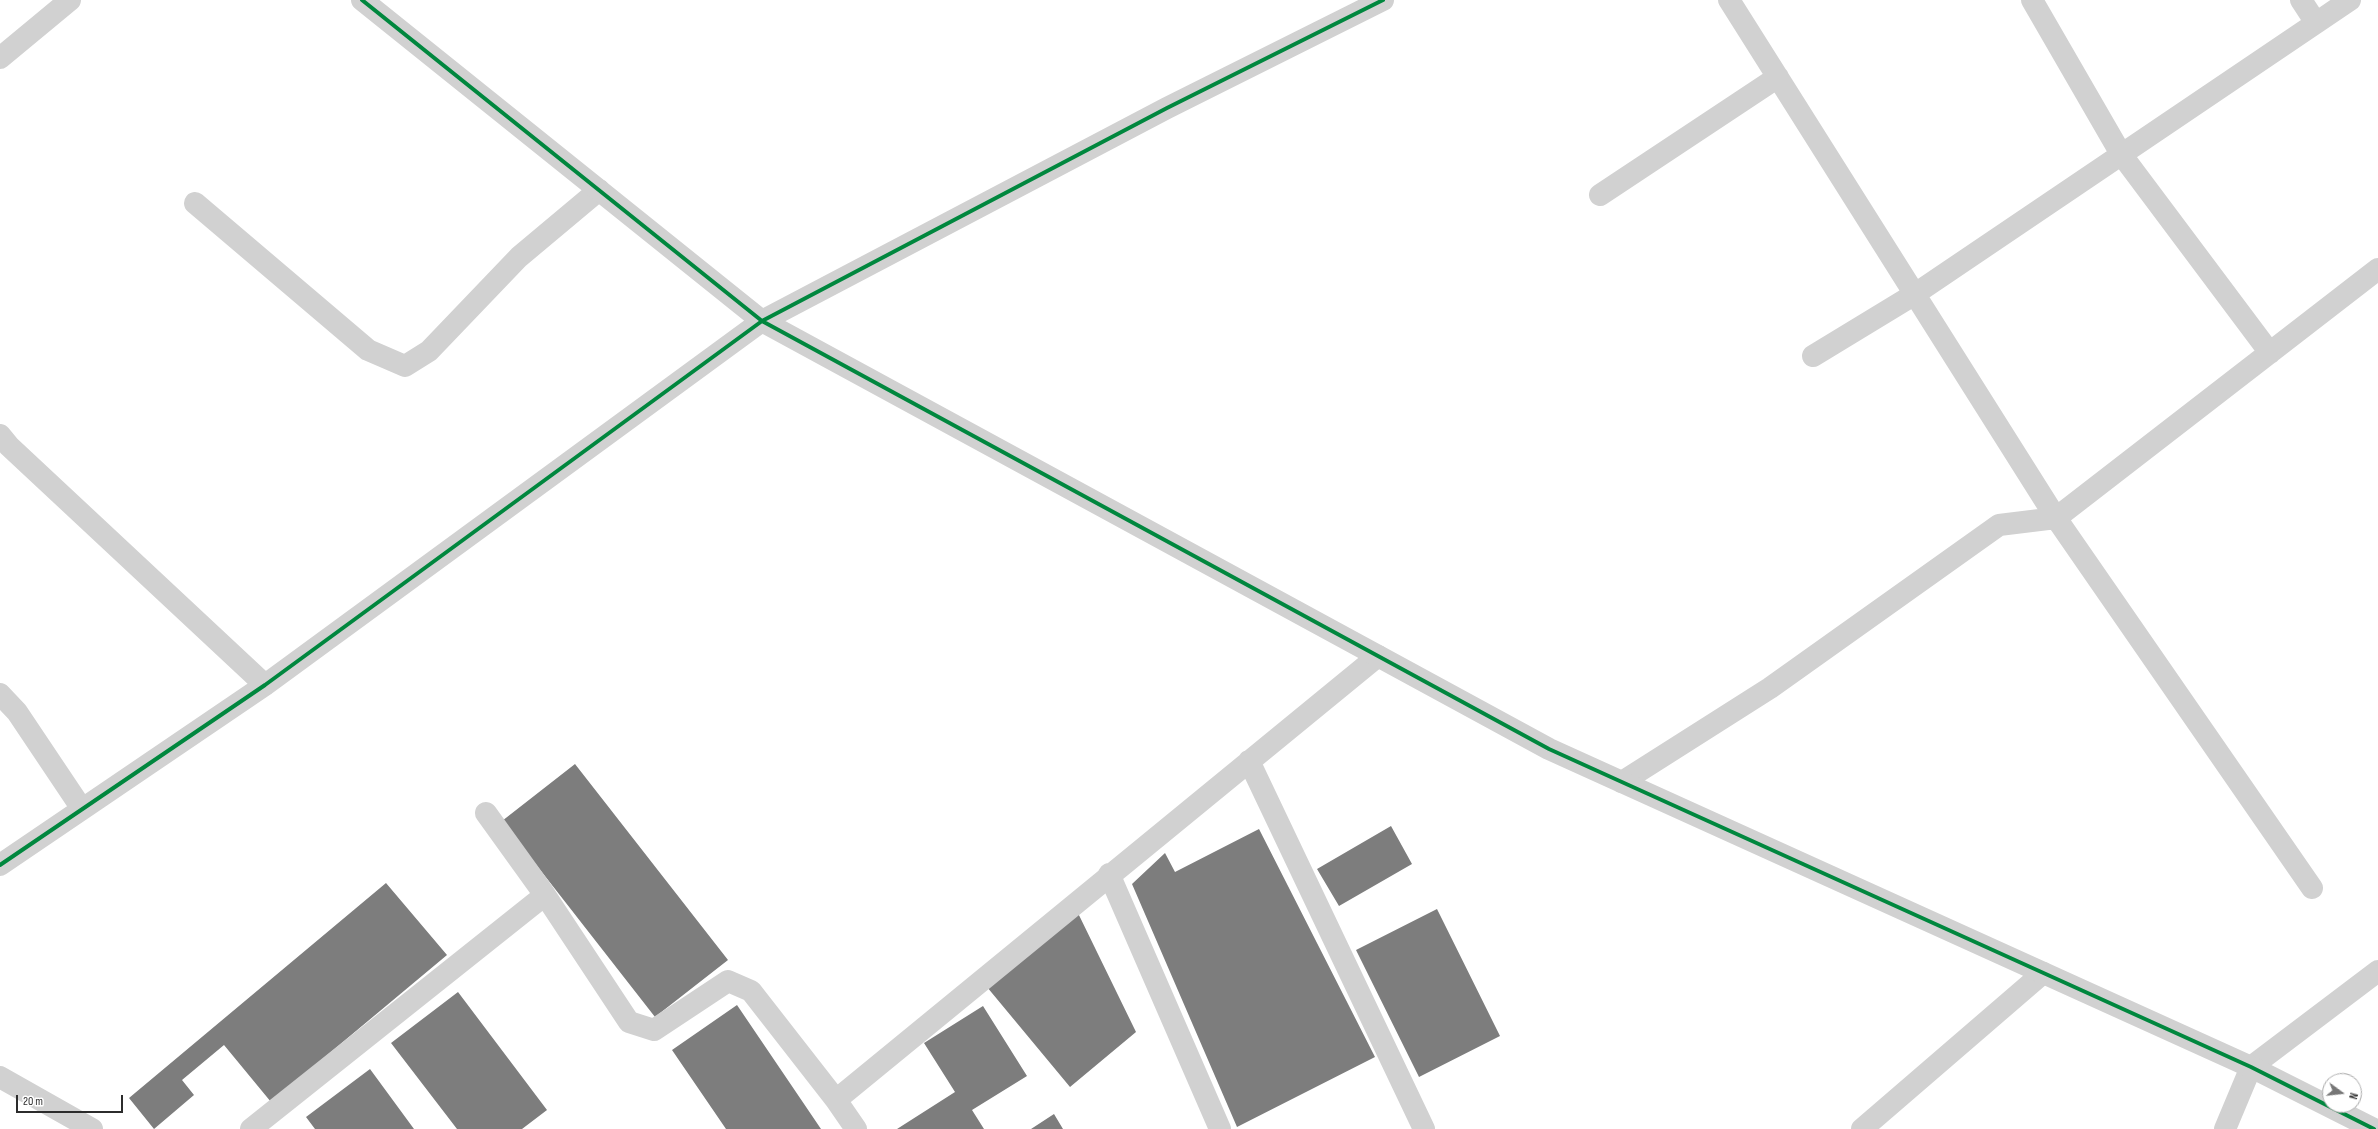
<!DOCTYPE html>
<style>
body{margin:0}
#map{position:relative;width:2378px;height:1129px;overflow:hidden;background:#fff;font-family:"Sofia Sans Condensed",sans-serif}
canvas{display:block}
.north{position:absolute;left:2322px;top:1073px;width:40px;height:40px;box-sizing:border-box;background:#fff;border:1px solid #ababab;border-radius:50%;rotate:105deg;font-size:11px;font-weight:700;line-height:16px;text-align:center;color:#2c2c2c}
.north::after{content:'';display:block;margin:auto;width:14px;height:18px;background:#767676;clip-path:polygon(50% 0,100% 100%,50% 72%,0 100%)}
.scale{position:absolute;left:16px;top:1095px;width:107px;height:18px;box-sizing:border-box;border:2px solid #2c2c2c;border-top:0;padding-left:5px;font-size:12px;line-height:14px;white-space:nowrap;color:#2c2c2c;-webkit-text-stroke:3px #fff;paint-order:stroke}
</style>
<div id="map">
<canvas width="2378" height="1129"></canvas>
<div class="north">N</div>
<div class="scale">20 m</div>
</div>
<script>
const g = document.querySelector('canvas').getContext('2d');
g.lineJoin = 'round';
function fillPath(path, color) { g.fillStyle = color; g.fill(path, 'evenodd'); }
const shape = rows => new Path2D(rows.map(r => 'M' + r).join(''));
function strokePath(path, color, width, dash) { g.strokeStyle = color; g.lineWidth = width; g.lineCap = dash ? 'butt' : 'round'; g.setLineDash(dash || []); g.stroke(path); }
const building = shape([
 [575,764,728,960,655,1017,502,821],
 [1391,826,1412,864,1339,906,1317,869],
 [1259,829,1375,1057,1237,1127,1132,884,1165,853,1175,872],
 [386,883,447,955,271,1102,224,1045,182,1080,194,1095,154,1129,129,1098],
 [1076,909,1136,1032,1070,1087,982,981],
 [1437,909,1500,1036,1419,1077,1356,950],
 [458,992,547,1110,522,1129,457,1129,391,1043],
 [737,1005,821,1129,726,1129,672,1050],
 [983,1006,1027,1076,972,1110,984,1129,897,1129,955,1092,924,1043],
 [370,1069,414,1129,315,1129,306,1117],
 [1054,1114,1063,1129,1031,1129]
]);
const minor = shape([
 [1729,0,2056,518,2378,269],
 [2032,0,2121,154,2270,353],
 [2316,23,2350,0],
 [1600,195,1778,77],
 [195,203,368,350,405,366,429,351,519,257,599,190],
 [1813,356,1915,294,2316,23,2301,0],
 [0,435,9,446,265,685],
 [0,694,17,712,82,809],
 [1249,761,1424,1129],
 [1622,782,1770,688,1999,525,2056,518,2312,888],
 [486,813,545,895],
 [0,865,265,685,762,321,1167,108,1383,0],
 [1109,874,1220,1129],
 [0,1077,92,1129],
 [251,1129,545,895,629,1022,654,1030,728,981,751,991,836,1100],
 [856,1129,836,1100,1378,656],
 [1862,1129,2043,973],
 [2225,1129,2251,1067,2378,971]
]);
const tertiary = shape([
 [362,0,762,321,1549,749,2251,1067,2374,1129],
 [0,58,70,0]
]);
const cycleway = shape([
 [362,0,762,321,1549,749,2251,1067,2374,1129],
 [0,865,265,685,762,321,1167,108,1383,0]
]);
fillPath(building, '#7d7d7d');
strokePath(minor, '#d1d1d1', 22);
strokePath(tertiary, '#d1d1d1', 22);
strokePath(cycleway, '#00873e', 4);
</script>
